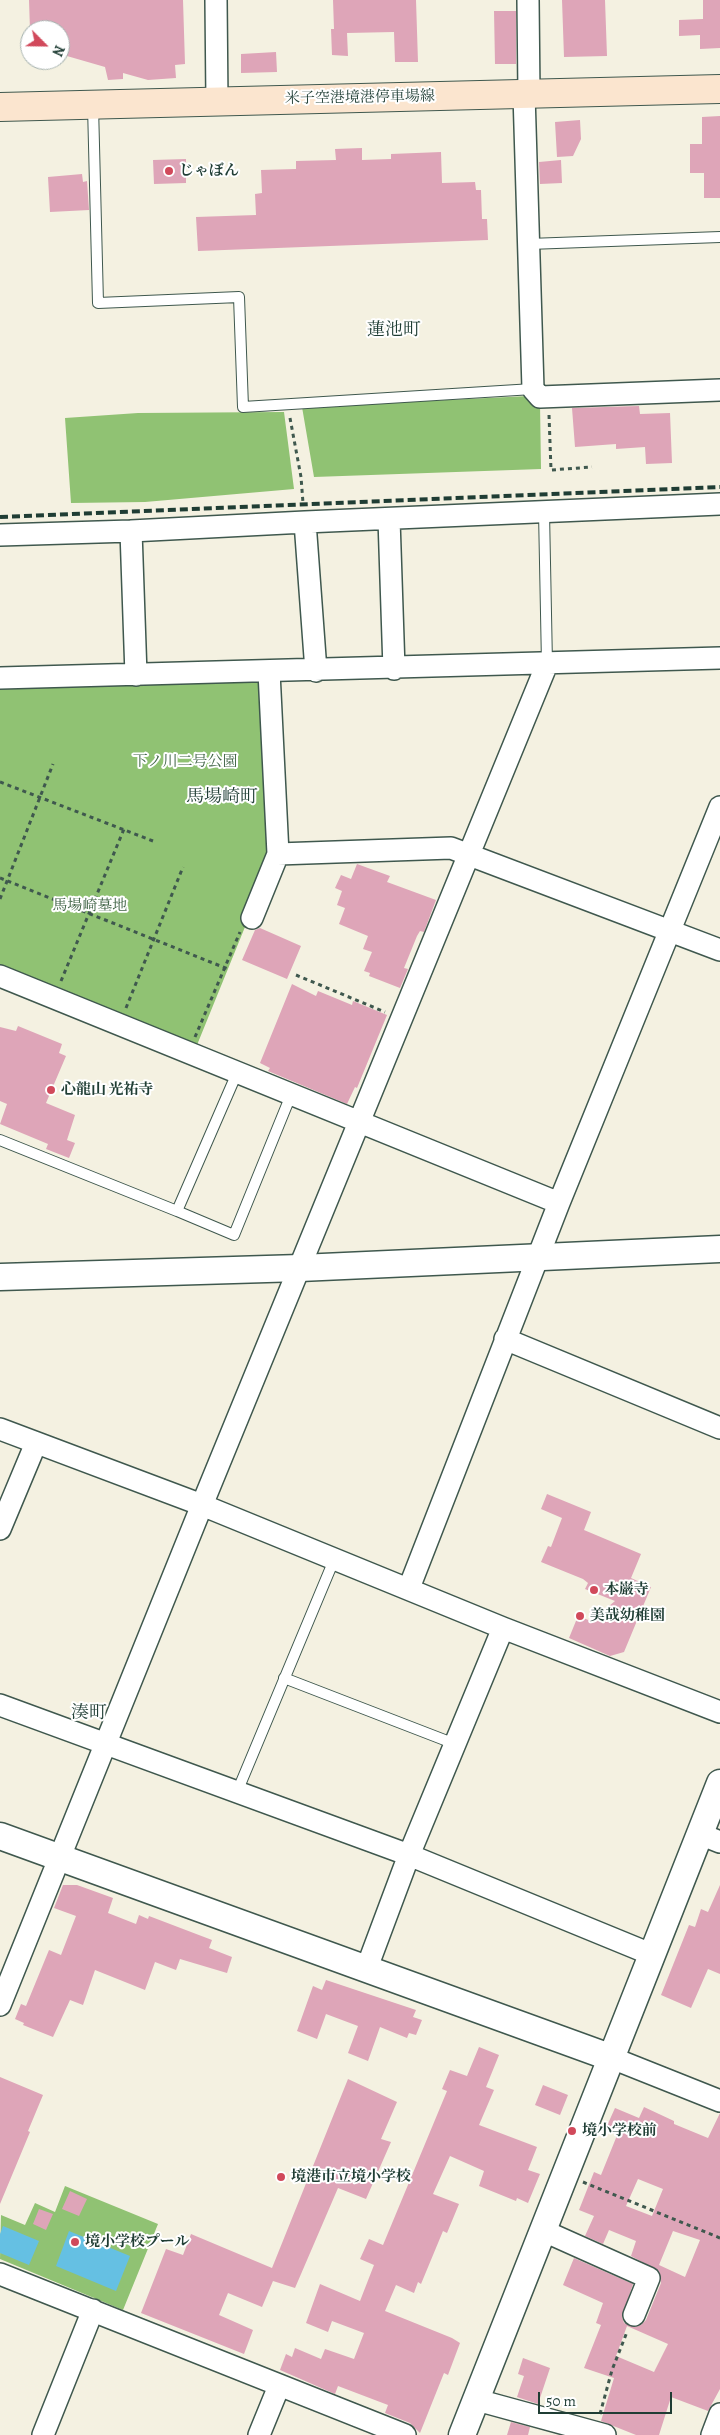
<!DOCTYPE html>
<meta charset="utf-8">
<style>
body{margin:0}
#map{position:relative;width:720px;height:2435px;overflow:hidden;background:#f4f1e1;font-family:Alegreya,serif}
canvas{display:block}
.north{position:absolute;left:20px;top:20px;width:50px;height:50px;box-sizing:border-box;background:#fff;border:1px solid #a5b1ae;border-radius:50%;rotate:113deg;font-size:14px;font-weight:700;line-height:20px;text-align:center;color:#1f3d34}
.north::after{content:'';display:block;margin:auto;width:18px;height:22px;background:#d1495b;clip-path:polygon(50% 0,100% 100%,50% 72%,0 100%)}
.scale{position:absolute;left:538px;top:2392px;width:134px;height:22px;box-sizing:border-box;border:2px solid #1f3d34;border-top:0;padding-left:6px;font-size:15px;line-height:18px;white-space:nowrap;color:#1f3d34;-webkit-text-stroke:4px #fff;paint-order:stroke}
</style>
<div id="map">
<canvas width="720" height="2435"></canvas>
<div class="north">N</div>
<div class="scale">50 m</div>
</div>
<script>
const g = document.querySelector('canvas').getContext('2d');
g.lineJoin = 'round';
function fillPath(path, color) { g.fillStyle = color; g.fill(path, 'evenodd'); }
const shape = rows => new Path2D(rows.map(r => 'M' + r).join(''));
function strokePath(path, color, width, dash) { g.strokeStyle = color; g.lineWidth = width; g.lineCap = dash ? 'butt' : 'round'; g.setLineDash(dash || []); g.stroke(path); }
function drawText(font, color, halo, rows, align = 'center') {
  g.font = font + ' Alegreya,"Noto Serif JP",serif'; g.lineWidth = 4; g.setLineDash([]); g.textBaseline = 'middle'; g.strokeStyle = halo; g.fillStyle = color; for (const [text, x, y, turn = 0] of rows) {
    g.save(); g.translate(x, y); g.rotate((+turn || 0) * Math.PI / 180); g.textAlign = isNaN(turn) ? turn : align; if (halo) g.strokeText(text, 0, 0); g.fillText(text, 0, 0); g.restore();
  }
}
const green = shape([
 [529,396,540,403,541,469,314,477,302,407],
 [284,412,294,489,145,502,71,503,65,418,138,413],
 [263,677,270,854,247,922,197,1045,0,967,0,684,22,683,21,689],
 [65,2186,158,2224,123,2310,0,2259,1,2215,25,2225,35,2203,55,2212]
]);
const water = shape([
 [3,2226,39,2241,29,2265,0,2253,0,2234],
 [69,2231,130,2256,116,2291,56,2266]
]);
const building = shape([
 [29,0,183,0,185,64,175,65,176,78,148,80,123,73,123,79,108,80,105,67,60,54,60,30,30,30],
 [333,0,416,0,418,62,395,62,394,32,347,33,348,56,332,55,331,29,334,29],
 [562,0,605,0,607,56,564,57],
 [703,0,720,0,720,48,700,49,700,35,679,36,679,20,703,19],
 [494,11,516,11,516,64,495,64],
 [276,52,277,72,241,73,241,54],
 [720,116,720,198,704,198,704,173,690,173,690,144,702,144,702,117],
 [580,120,581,139,573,156,557,157,555,122],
 [362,148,362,160,391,159,391,154,441,152,442,183,475,182,476,190,481,190,482,219,487,219,488,240,198,251,196,217,256,215,255,194,262,193,261,170,296,169,296,161,336,160,335,149],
 [186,159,186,183,154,184,153,160],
 [561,160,562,183,540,184,539,162],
 [82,174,83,182,87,181,89,210,50,212,48,177],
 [639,406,640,414,670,413,672,463,646,464,645,447,616,449,616,444,575,447,572,408],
 [357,864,390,876,387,882,436,900,424,932,420,931,417,936,404,968,408,969,400,988,369,976,370,973,364,971,372,952,363,949,368,936,339,924,345,908,337,905,342,891,335,888,341,875,351,879],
 [260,928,301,946,287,979,242,960,255,930],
 [292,984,316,996,318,991,352,1005,353,1001,387,1015,357,1088,355,1087,347,1104,268,1071,270,1068,260,1063],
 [18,1026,62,1044,59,1053,66,1056,46,1103,75,1115,67,1140,75,1143,69,1158,46,1149,48,1144,0,1124,7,1104,0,1101,0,1027,16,1031],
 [547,1494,591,1512,584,1530,641,1554,631,1578,651,1587,624,1652,610,1656,569,1638,578,1616,591,1621,615,1601,585,1589,588,1583,583,1579,541,1562,548,1546,551,1547,562,1518,541,1509],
 [63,1885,77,1885,113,1898,108,1913,136,1924,139,1915,148,1919,149,1916,212,1940,209,1948,232,1957,227,1973,180,1959,176,1970,155,1962,145,1990,95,1970,83,2005,70,2000,53,2037,23,2025,24,2023,15,2019,21,2004,26,2006,49,1950,61,1955,76,1916,54,1908],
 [720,1885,720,1974,708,1969,691,2008,661,1995,689,1925,695,1927,701,1909,708,1912],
 [326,1980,416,2010,413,2017,422,2020,416,2035,409,2033,407,2038,380,2027,368,2061,348,2053,358,2026,326,2014,317,2039,297,2031,313,1986,322,1990],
 [479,2047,499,2055,486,2087,494,2090,479,2125,537,2147,528,2170,540,2174,528,2203,517,2198,516,2201,479,2186,484,2171,450,2156,433,2194,459,2204,447,2233,443,2231,421,2284,418,2282,414,2293,396,2285,385,2311,452,2338,460,2343,448,2375,444,2373,420,2433,410,2423,385,2413,388,2405,338,2386,335,2394,280,2370,286,2354,292,2357,295,2348,321,2359,325,2349,354,2359,364,2333,332,2321,328,2332,306,2323,320,2284,360,2301,374,2265,360,2259,369,2239,383,2245,447,2091,442,2089,450,2070,467,2076],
 [0,2077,43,2095,28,2131,30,2132,0,2204],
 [348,2079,397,2102,381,2139,391,2142,366,2199,338,2188,295,2288,273,2281,262,2307,228,2293,219,2315,253,2330,244,2354,141,2313,166,2249,183,2255,191,2234,272,2268],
 [543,2085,568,2095,560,2115,535,2105],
 [644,2107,674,2121,674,2124,708,2138,720,2113,720,2389,708,2411,671,2397,659,2435,636,2435,601,2421,614,2378,584,2368,601,2325,596,2323,603,2303,563,2285,574,2258,633,2284,622,2317,624,2323,635,2327,641,2325,646,2320,661,2283,659,2271,631,2256,636,2241,609,2230,603,2244,585,2236,594,2216,579,2210,594,2172,601,2175,618,2133,606,2128,615,2108,639,2118],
 [638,2179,663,2189,652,2216,626,2206],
 [673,2231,700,2240,685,2277,659,2265],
 [627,2326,668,2344,654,2372,616,2356],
 [70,2191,87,2199,79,2216,62,2209],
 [39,2209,53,2214,46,2230,33,2224],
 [523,2358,550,2368,538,2404,517,2397,524,2376,518,2374],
 [511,2422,530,2427,528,2435,507,2435]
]);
const path = shape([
 [549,415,551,470,592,467],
 [290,418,301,477,303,503],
 [0,782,153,841],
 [0,878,228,969],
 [0,899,53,764],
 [296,975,385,1012],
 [61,981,124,829],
 [126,1008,183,867],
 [195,1037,240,932],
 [583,2182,720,2238],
 [600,2414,612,2370,627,2332]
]);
const service = shape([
 [93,106,98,303,239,297,243,407,533,389],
 [529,244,720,237],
 [544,512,547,664],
 [237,1073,177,1211,234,1235,291,1095],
 [0,1140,177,1211],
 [284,1678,455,1744],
 [237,1792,334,1560]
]);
const minor = shape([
 [216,0,217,102],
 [528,0,529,94],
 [524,94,533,389,540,397,720,390],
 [389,519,394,669],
 [305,522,720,504],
 [131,531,305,522,316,671],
 [0,535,131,531,136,675],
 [269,672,278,854,451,848,720,950],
 [0,678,720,658],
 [252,918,278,854],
 [0,976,559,1203],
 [505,1339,720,1428],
 [0,1429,202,1505,503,1628,720,1712],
 [0,1529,36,1443],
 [409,1588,559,1203,720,807],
 [0,1705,409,1855,653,1955],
 [700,1834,720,1842],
 [366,1970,409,1855,503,1628],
 [0,2005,202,1505,547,664],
 [612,2058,720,2101],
 [544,2231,649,2278,634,2315],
 [0,2274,405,2435],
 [477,2400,605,2435],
 [43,2435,93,2310],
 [259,2435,279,2386],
 [712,2435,720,2414]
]);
const tertiary = shape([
 [0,1277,300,1268,720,1249],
 [0,1836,612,2058],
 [462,2435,720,1783]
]);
const secondary = shape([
 [0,107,720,89]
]);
const rail = shape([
 [0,517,720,487]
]);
const markers = [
 [169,171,5,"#d1495b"],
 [51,1090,5,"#d1495b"],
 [594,1590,5,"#d1495b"],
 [580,1616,5,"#d1495b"],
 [572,2131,5,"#d1495b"],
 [281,2177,5,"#d1495b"],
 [75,2242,5,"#d1495b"]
];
const streetNames = [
 ["米子空港境港停車場線",360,98,-1]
];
const poiNames = [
 ["じゃぼん",179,171],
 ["心龍山 光祐寺",61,1090],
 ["本巌寺",604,1590],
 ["美哉幼稚園",590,1616],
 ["境小学校前",582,2131],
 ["境港市立境小学校",291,2177],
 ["境小学校プール",85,2242]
];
const parkNames = [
 ["下ノ川二号公園",185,762],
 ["馬場崎墓地",90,906]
];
const quarterNames = [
 ["蓮池町",394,331],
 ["馬場崎町",222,798],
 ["湊町",89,1714]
];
fillPath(green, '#90c273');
fillPath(water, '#65c0e3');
fillPath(building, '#dea5b8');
strokePath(service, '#3f584e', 12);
strokePath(minor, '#3f584e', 24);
strokePath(tertiary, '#3f584e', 29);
strokePath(secondary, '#3f584e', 30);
strokePath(path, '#3f584e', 3, [4, 4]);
strokePath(service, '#fff', 10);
strokePath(minor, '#fff', 21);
strokePath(tertiary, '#fff', 26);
strokePath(secondary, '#fbe5cf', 28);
strokePath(rail, '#1f3d34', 4, [8, 4]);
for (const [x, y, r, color] of markers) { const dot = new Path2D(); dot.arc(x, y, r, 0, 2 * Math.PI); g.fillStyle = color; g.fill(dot); strokePath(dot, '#fff', 2); }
drawText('15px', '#1f3d34', '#fff', streetNames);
drawText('bold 15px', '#1f3d34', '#fff', poiNames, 'left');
drawText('15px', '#416547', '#fff', parkNames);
drawText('18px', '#1f3d34', '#fff', quarterNames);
</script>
